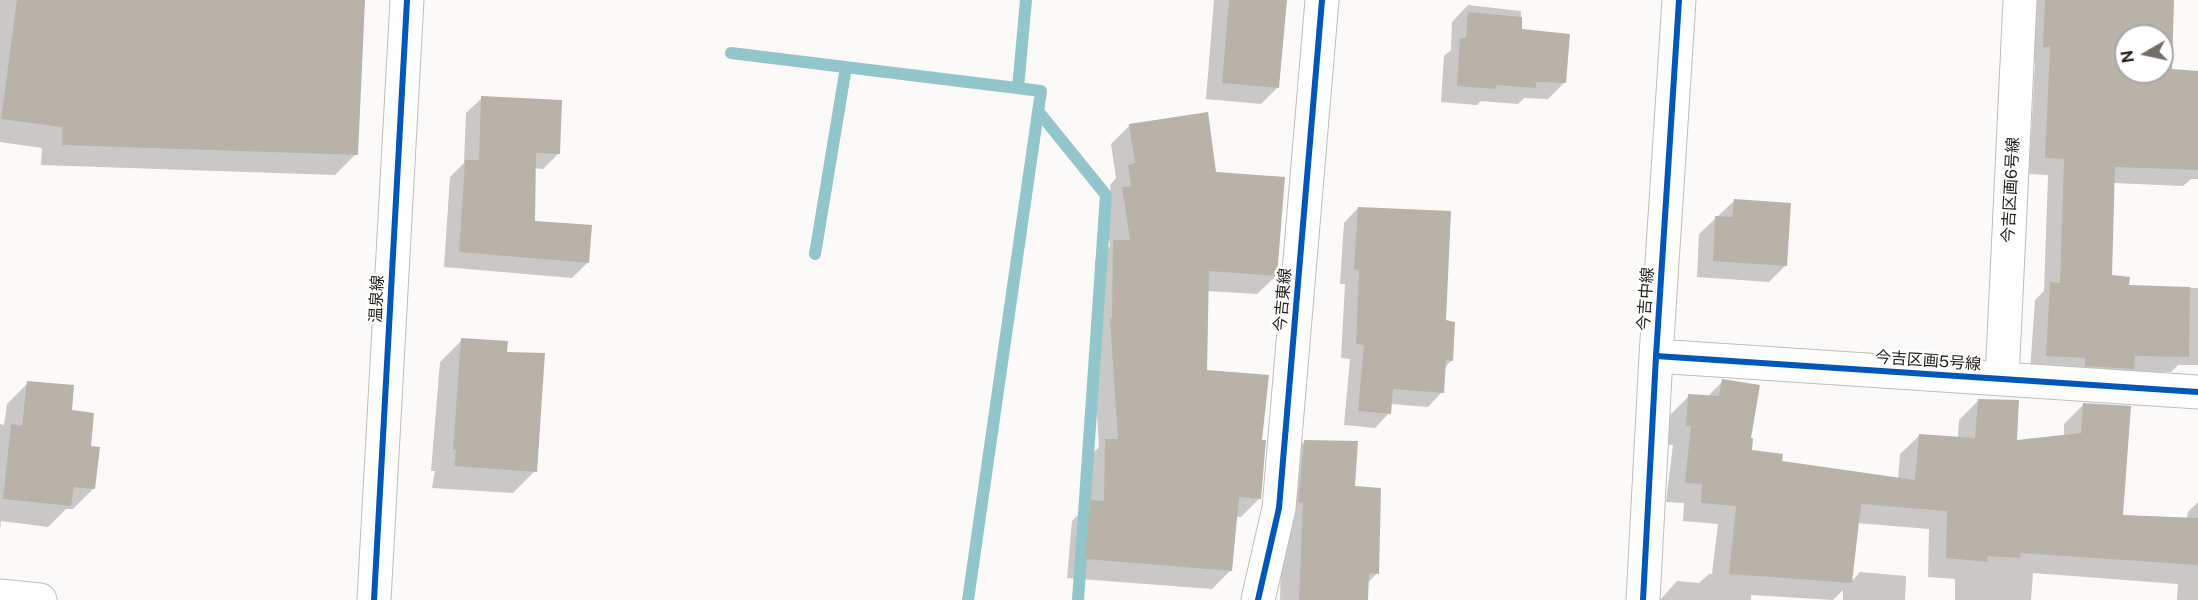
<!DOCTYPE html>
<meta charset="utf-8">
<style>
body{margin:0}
#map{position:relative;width:2198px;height:600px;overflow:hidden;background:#fcfaf8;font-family:"Public Sans",sans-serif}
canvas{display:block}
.north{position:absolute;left:2114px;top:24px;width:60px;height:60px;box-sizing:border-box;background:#fff;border:2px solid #a8a7a4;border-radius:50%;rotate:261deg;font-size:16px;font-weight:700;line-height:24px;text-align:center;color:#26221b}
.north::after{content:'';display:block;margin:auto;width:21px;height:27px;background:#716e68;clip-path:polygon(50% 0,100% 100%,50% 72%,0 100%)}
</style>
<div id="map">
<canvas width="2198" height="600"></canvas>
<div class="north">N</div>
</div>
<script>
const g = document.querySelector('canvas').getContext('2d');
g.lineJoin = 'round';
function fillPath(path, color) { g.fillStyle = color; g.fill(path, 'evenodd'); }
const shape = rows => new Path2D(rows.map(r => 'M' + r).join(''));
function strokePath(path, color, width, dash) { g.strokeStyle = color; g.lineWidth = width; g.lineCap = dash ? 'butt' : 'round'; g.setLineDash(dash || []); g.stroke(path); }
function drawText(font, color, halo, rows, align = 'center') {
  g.font = font + ' "Public Sans","Noto Sans JP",sans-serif'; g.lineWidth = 5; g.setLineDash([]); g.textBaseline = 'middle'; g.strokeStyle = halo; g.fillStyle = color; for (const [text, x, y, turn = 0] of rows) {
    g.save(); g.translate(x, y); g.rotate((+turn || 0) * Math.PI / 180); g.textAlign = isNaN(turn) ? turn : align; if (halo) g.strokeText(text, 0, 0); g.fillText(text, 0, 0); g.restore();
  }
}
const shadow = shape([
 [0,0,364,0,356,154,335,175,41,165,42,148,0,142],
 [1214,0,1285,0,1277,88,1261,104,1206,99],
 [2029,0,2173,0,2171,71,2198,72,2198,179,2191,179,2183,186,2113,183,2110,277,2127,287,2198,288,2198,365,2178,365,2171,372,2030,371,2035,300,2044,291,2048,175,2029,174,2035,63,2028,63],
 [2126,36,2162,36,2162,72,2126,72],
 [1468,5,1521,11,1520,30,1565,82,1548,99,1524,98,1518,104,1481,101,1477,105,1441,102,1444,56,1451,50,1452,22],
 [482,98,559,153,543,169,534,168,533,222,588,262,572,278,444,267,450,177,464,163,466,113],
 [1130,125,1215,173,1276,276,1257,294,1207,291,1206,371,1260,441,1259,499,1241,517,1235,517,1231,570,1212,589,1067,578,1072,521,1086,507,1086,460,1099,447,1092,339,1094,337,1095,260,1110,246,1104,207,1112,199,1110,185,1116,178,1111,144],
 [1734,201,1786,265,1769,282,1697,277,1699,234],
 [1358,208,1445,322,1452,360,1444,368,1442,392,1428,407,1390,404,1389,413,1375,428,1344,425,1350,359,1341,358,1345,284,1340,284,1344,223],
 [462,340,505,353,535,471,513,493,432,488,435,471,431,471,440,362],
 [1723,381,1749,439,1750,452,1780,463,1898,479,1900,454,1919,436,1958,438,1959,420,1978,401,2015,442,2064,436,2064,424,2083,405,2121,517,2187,519,2188,512,2198,502,2198,600,2177,600,2178,584,2033,573,2031,600,1955,600,1955,579,1928,577,1929,529,1857,523,1851,582,1860,572,1906,576,1905,600,1843,600,1843,590,1833,600,1751,595,1751,600,1660,600,1677,581,1699,583,1709,574,1712,574,1718,524,1683,521,1684,503,1666,502,1673,445,1668,445,1670,415,1689,396,1707,397],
 [28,383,70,411,89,448,94,488,73,509,66,509,48,527,1,521,0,530,0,424,4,425,7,404],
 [1304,442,1354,487,1377,573,1367,584,1365,600,1280,600,1283,463]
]);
const stream = shape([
 [731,53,1041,91,968,600],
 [1018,88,1026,0],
 [1038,111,1106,195,1078,600],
 [815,254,846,67]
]);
const building = shape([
 [17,0,365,0,358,155,62,145,62,127,1,119],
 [1229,0,1287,0,1279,88,1222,83],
 [2045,0,2174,0,2172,69,2198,71,2198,170,2115,167,2112,275,2130,277,2129,285,2190,287,2189,357,2135,356,2134,369,2085,366,2085,358,2046,356,2050,282,2060,283,2064,159,2045,158,2050,47,2043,47],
 [2126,36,2162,36,2162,72,2126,72],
 [1468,12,1522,17,1522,29,1570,34,1566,83,1536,82,1536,88,1496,85,1495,89,1457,86,1460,38,1466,38],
 [481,96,562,100,560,154,536,153,535,221,592,225,589,263,459,252,465,160,479,160],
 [1208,112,1216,172,1285,177,1277,276,1209,271,1207,370,1269,375,1262,440,1266,440,1261,499,1239,497,1232,571,1085,559,1090,500,1104,501,1105,439,1118,439,1110,319,1112,319,1113,240,1130,240,1122,187,1131,186,1128,165,1135,163,1129,124],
 [1734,199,1791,203,1787,266,1713,261,1715,216,1732,217],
 [1358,207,1451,211,1446,320,1455,322,1453,361,1446,360,1444,393,1393,389,1391,414,1358,411,1364,345,1356,344,1359,270,1354,269],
 [461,338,508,341,507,352,545,353,537,472,454,466,456,450,453,450],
 [1722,379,1760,385,1751,438,1753,438,1752,450,1783,454,1782,461,1915,480,1919,434,1975,438,1978,399,2019,400,2017,440,2081,433,2083,403,2131,406,2123,515,2198,518,2198,565,2021,553,2020,558,1987,556,1988,562,1946,558,1947,511,1861,504,1852,583,1729,574,1736,506,1701,503,1702,484,1685,483,1691,426,1686,426,1688,394,1719,396],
 [27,381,74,385,72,410,94,413,91,446,100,447,95,489,74,487,71,506,3,499,11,424,22,426],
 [1304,440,1358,441,1355,486,1381,488,1379,574,1369,573,1368,600,1299,600,1303,503,1298,502]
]);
const minor = shape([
 [1656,356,2198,392],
 [2002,379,2020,0],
 [0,596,40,600],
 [1258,600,1279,508,1322,0],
 [1643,600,1656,356,1679,0]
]);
const tertiary = shape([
 [374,600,407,0]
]);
const cycleway = shape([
 [1656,356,2198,392],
 [374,600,407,0],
 [1258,600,1279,508,1322,0],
 [1643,600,1656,356,1679,0]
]);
const streetNames = [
 ["今吉区画6号線",2011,190,-87],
 ["温泉線",377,299,-87],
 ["今吉中線",1646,299,-86],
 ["今吉東線",1283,300,-85],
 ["今吉区画5号線",1928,361,4]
];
fillPath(shadow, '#0003');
strokePath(stream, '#93c5cc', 12);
fillPath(building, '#b8b2a8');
strokePath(minor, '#c0bdb9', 35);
strokePath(tertiary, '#c0bdb9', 35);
strokePath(minor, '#fffefe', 33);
strokePath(tertiary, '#fffefe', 33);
strokePath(cycleway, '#0057b8', 6);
drawText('16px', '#26221b', '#fff', streetNames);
</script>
